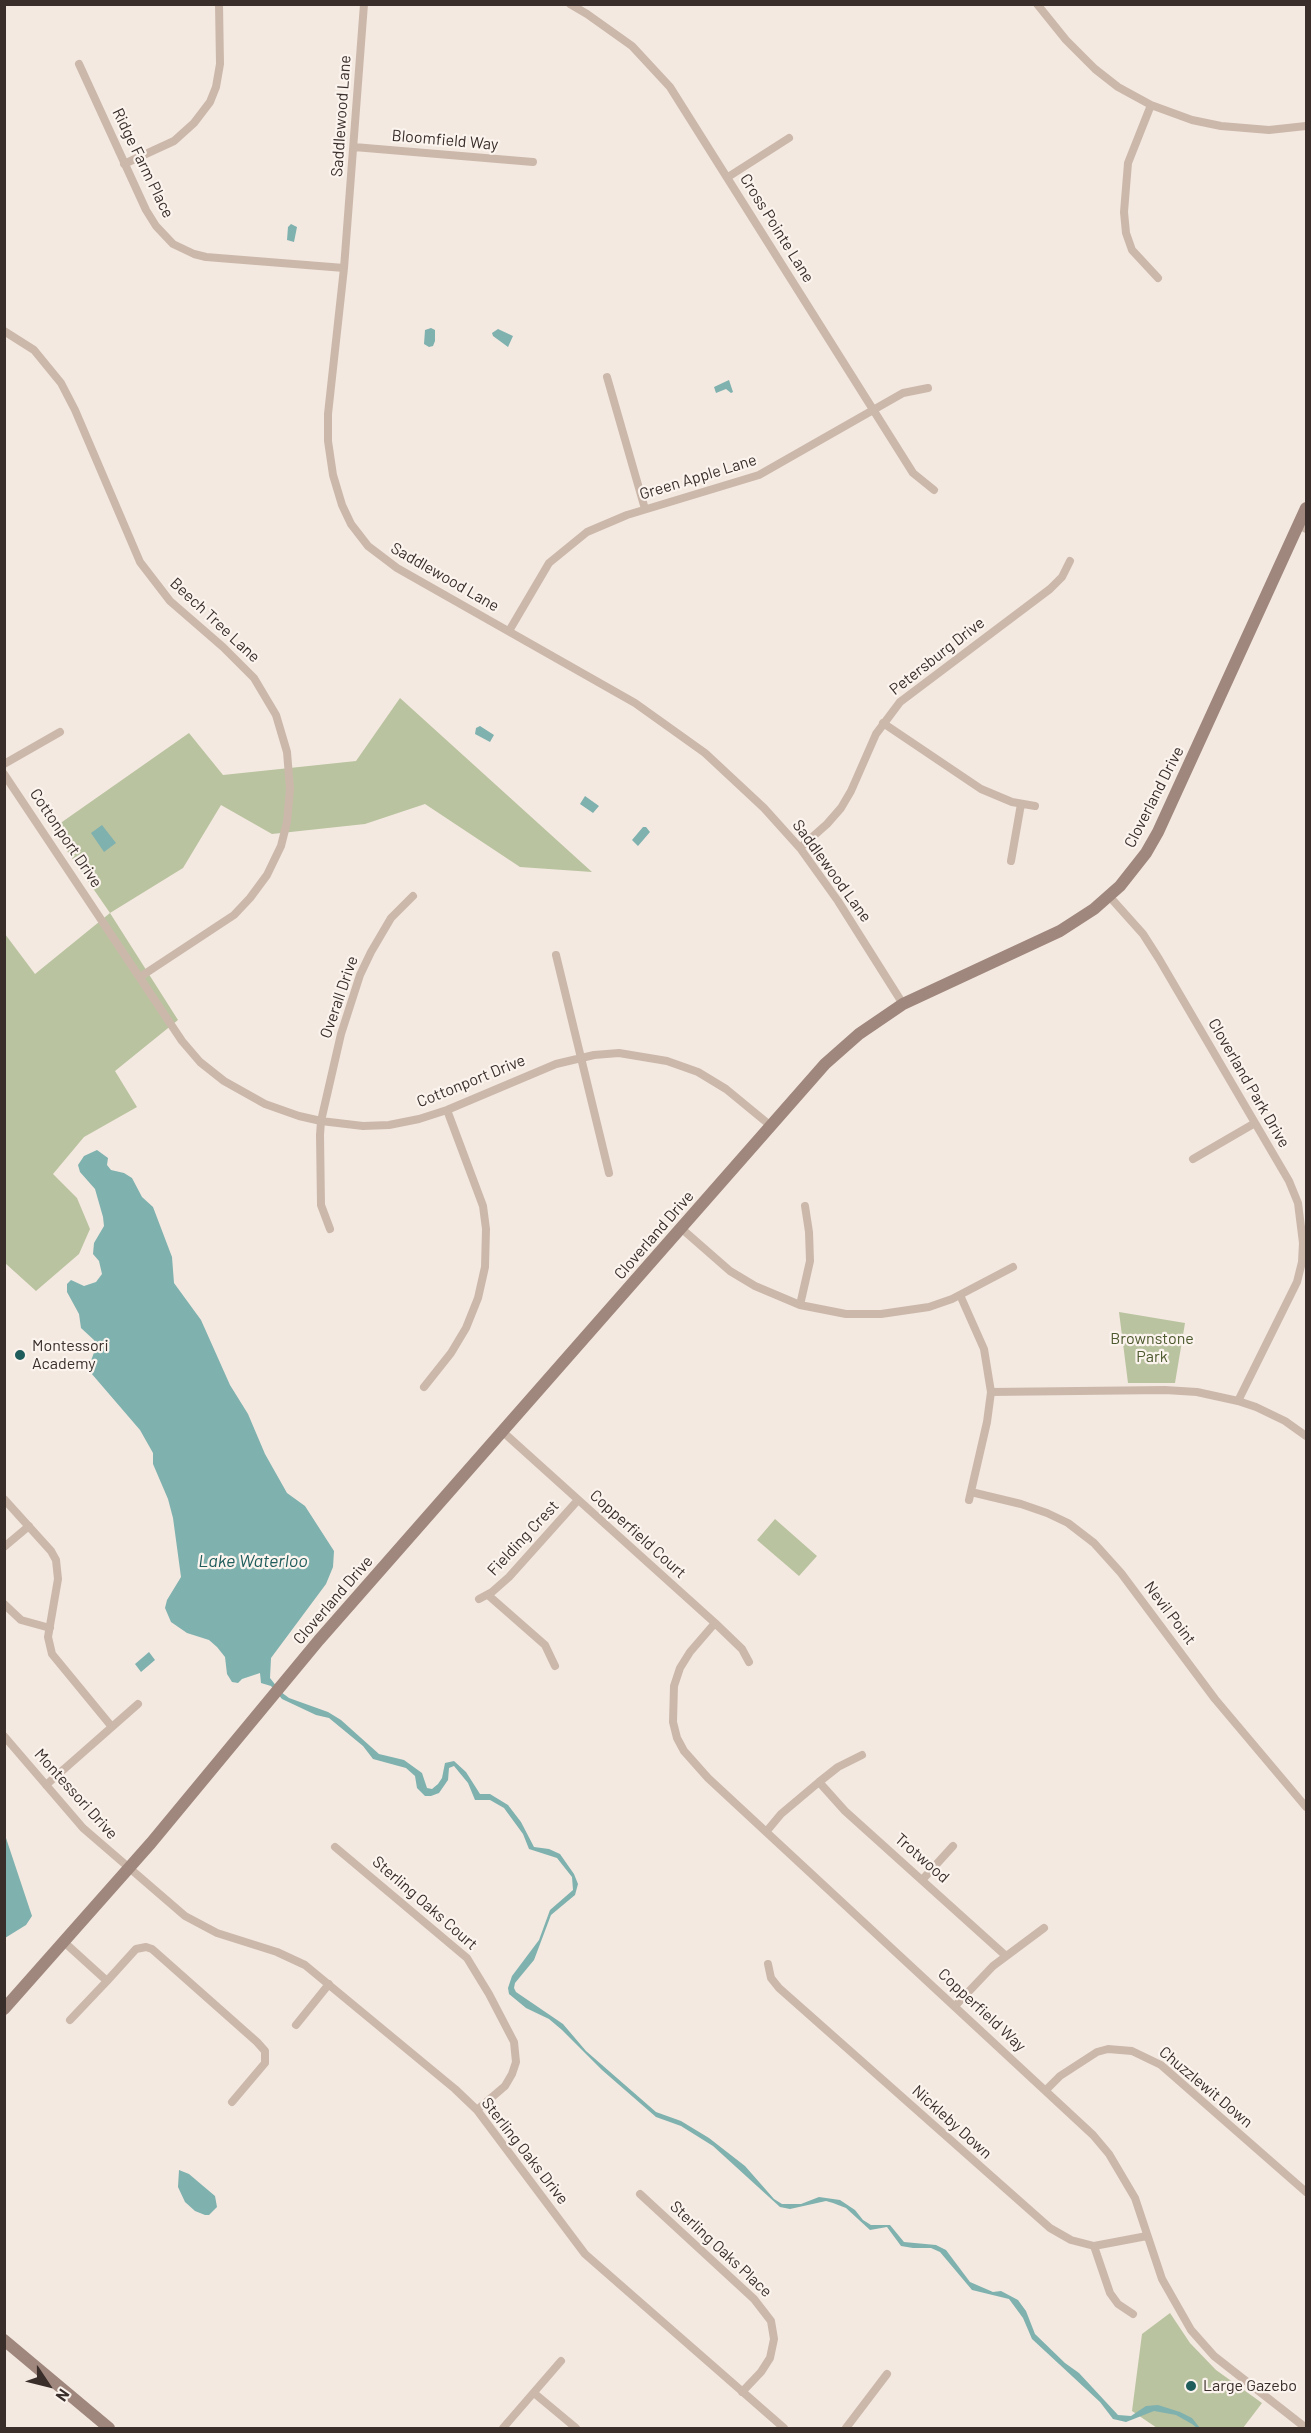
<!DOCTYPE html>
<style>
body{margin:0}
#map{position:relative;width:1311px;height:2433px;overflow:hidden;background:#f3e9e0;font-family:Barlow,sans-serif}
canvas{display:block}
.frame{position:absolute;inset:0;border:6px solid #3a2e2b;pointer-events:none}
.north{position:absolute;left:18px;top:2355px;width:60px;height:60px;-webkit-text-stroke:4px #fbf3ed;paint-order:stroke;rotate:125deg;font-size:16px;font-weight:700;line-height:24px;text-align:center;color:#3a2e2b}
.north::after{content:'';display:block;margin:auto;width:21px;height:27px;background:#3a2e2b;clip-path:polygon(50% 0,100% 100%,50% 72%,0 100%)}
</style>
<div id="map">
<canvas width="1311" height="2433"></canvas>
<div class="frame"></div>
<div class="north">N</div>
</div>
<script>
const g = document.querySelector('canvas').getContext('2d');
g.lineJoin = 'round';
function fillPath(path, color) { g.fillStyle = color; g.fill(path, 'evenodd'); }
const shape = rows => new Path2D(rows.map(r => 'M' + r).join(''));
function strokePath(path, color, width, dash) { g.strokeStyle = color; g.lineWidth = width; g.lineCap = dash ? 'butt' : 'round'; g.setLineDash(dash || []); g.stroke(path); }
function drawText(font, color, halo, rows, align = 'center') {
  g.font = font + ' Barlow,sans-serif'; g.lineWidth = 4.5; g.setLineDash([]); g.textBaseline = 'middle'; g.strokeStyle = halo; g.fillStyle = color; for (const [text, x, y, turn = 0] of rows) {
    g.save(); g.translate(x, y); g.rotate((+turn || 0) * Math.PI / 180); g.textAlign = isNaN(turn) ? turn : align; if (halo) g.strokeText(text, 0, 0); g.fillText(text, 0, 0); g.restore();
  }
}
const green = shape([
 [400,698,592,872,520,867,425,804,365,824,272,834,221,805,183,868,110,913,178,1020,115,1071,137,1107,84,1137,53,1174,77,1198,90,1229,79,1254,36,1291,5,1263,5,934,35,974,110,913,52,829,189,733,223,775,356,761],
 [1119,1312,1185,1323,1175,1383,1128,1383],
 [775,1519,817,1556,799,1576,757,1540],
 [1170,2313,1190,2343,1216,2370,1262,2403,1243,2428,1157,2428,1132,2411,1142,2334]
]);
const water = shape([
 [291,224,297,227,294,242,287,240,288,227],
 [431,328,435,330,435,341,433,346,429,347,424,344,425,330],
 [498,329,513,336,508,347,493,336,492,333],
 [729,380,733,392,731,393,726,389,716,393,714,387],
 [480,726,494,735,490,742,475,734,476,728],
 [585,796,599,806,593,813,580,804],
 [102,825,116,843,104,852,91,833],
 [643,827,646,827,650,832,638,846,632,840],
 [97,1150,108,1158,107,1165,111,1170,124,1173,132,1178,142,1197,153,1207,172,1257,174,1283,201,1320,230,1385,248,1414,265,1454,287,1493,305,1506,334,1551,333,1567,326,1584,271,1658,270,1678,281,1692,289,1698,328,1712,341,1720,379,1754,404,1760,422,1773,427,1788,432,1789,438,1784,442,1778,445,1763,454,1761,466,1772,480,1794,490,1794,508,1805,521,1822,534,1847,549,1849,560,1854,574,1874,578,1884,575,1895,551,1915,534,1960,515,1983,514,1988,516,1992,563,2024,586,2051,656,2112,681,2121,709,2138,745,2166,774,2199,782,2204,801,2204,819,2197,840,2200,855,2210,863,2220,871,2225,890,2225,904,2242,936,2245,946,2250,970,2282,993,2292,1001,2291,1018,2300,1026,2311,1035,2334,1065,2363,1079,2373,1118,2415,1131,2416,1146,2406,1158,2405,1180,2412,1192,2418,1200,2428,1197,2428,1192,2424,1176,2415,1154,2411,1126,2422,1113,2419,1100,2402,1032,2339,1023,2318,1009,2299,972,2290,940,2252,931,2248,913,2248,901,2246,887,2227,870,2230,846,2208,833,2203,826,2201,790,2209,780,2207,713,2146,681,2126,656,2117,602,2070,562,2030,549,2019,526,2008,509,1994,508,1988,512,1976,539,1940,550,1910,573,1890,572,1877,557,1858,529,1849,523,1834,504,1808,490,1800,475,1800,468,1783,454,1766,449,1768,448,1780,439,1793,431,1796,425,1796,417,1788,415,1776,406,1768,373,1759,363,1746,329,1718,316,1715,282,1699,271,1686,261,1683,260,1673,242,1679,238,1683,232,1682,227,1674,225,1657,217,1647,209,1640,187,1633,171,1622,165,1608,167,1600,181,1577,173,1518,168,1499,153,1464,153,1453,140,1430,91,1373,89,1366,95,1350,94,1340,81,1328,79,1314,67,1292,67,1284,71,1280,84,1286,96,1282,102,1274,99,1261,93,1254,94,1243,104,1226,103,1217,95,1189,80,1172,78,1165,84,1156],
 [149,1652,155,1660,141,1672,135,1664],
 [4,1832,32,1916,26,1925,5,1938],
 [179,2170,189,2174,215,2196,217,2207,209,2215,205,2215,195,2211,185,2202,178,2187]
]);
const street = shape([
 [364,4,344,268,328,414,328,441,333,475,342,505,351,524,368,546,397,568,635,703,705,753,764,808,800,848,838,901,903,1004],
 [570,4,587,14,632,46,670,87,913,473,934,490],
 [1037,4,1066,40,1095,69,1118,87,1151,105,1192,120,1221,126,1269,130,1306,126],
 [79,64,146,210,156,226,173,244,194,254,206,257,344,268],
 [1151,105,1128,163,1124,212,1126,233,1132,250,1158,278],
 [354,147,533,162],
 [124,164,174,141,194,123,210,102,216,87,220,64,219,4],
 [728,177,789,138],
 [4,331,34,350,61,383,75,410,140,562,170,601,223,647,254,678,276,715,287,752,290,789,287,822,281,846,267,875,250,898,234,915,140,977],
 [607,377,645,509],
 [1298,525,1306,529],
 [509,631,549,563,587,532,627,515,759,475,903,393,928,388],
 [883,723,981,789,1012,802,1035,806],
 [4,764,60,732],
 [4,774,182,1041,200,1062,224,1081,265,1104,299,1116,321,1121,363,1126,389,1125,419,1119,447,1110,556,1064,594,1055,619,1053,667,1061,698,1072,726,1089,771,1126],
 [800,848,827,824,841,808,851,791,876,734,900,702,1050,589,1062,577,1070,561],
 [1011,861,1021,804],
 [1109,896,1143,934,1159,959,1289,1181,1298,1203,1303,1243,1302,1262,1297,1282,1238,1401],
 [556,955,609,1173],
 [1193,1159,1255,1123],
 [330,1229,321,1205,320,1135,321,1121,341,1034,360,975,371,952,391,918,413,896],
 [682,1229,730,1271,755,1286,800,1305,846,1314,881,1314,929,1307,952,1299,1013,1267],
 [960,1295,984,1349,991,1392,987,1422,969,1500],
 [800,1305,810,1261,809,1232,805,1206],
 [424,1387,451,1353,466,1328,478,1298,485,1267,486,1229,483,1206,447,1110],
 [991,1392,1165,1390,1197,1392,1238,1401,1256,1407,1285,1421,1306,1436],
 [503,1432,715,1623,742,1649,749,1662],
 [971,1492,1021,1504,1047,1513,1068,1523,1094,1543,1121,1573,1215,1699,1306,1807],
 [4,1499,51,1551,56,1560,58,1579,48,1637,52,1654,112,1727],
 [4,1547,29,1526],
 [488,1595,545,1645,555,1666],
 [479,1599,492,1592,509,1577,578,1500],
 [4,1604,21,1620,50,1628],
 [715,1623,690,1652,680,1668,674,1686,673,1722,677,1738,684,1751,708,1778,1093,2135,1109,2154,1135,2198,1162,2279,1191,2330,1214,2356,1306,2428],
 [4,1736,83,1828,185,1916,217,1933,277,1952,305,1965,455,2089,477,2110,585,2254,784,2428],
 [819,1782,845,1811,1006,1956],
 [46,1785,138,1704],
 [766,1832,781,1814,819,1782,838,1767,862,1755],
 [335,1847,467,1958,489,1994,514,2042,516,2062,512,2074,505,2086,477,2110],
 [923,1879,953,1846],
 [64,1942,107,1981,136,1949,146,1947,152,1949,257,2042,265,2051,265,2063,232,2102],
 [768,1964,771,1978,779,1988,1050,2228,1071,2240,1094,2246,1147,2236],
 [955,2006,993,1966,1044,1928],
 [70,2020,107,1981],
 [296,2025,329,1984],
 [1046,2090,1060,2076,1097,2052,1108,2049,1132,2051,1161,2065,1306,2192],
 [640,2194,754,2299,771,2321,774,2339,770,2358,761,2372,742,2392],
 [1094,2246,1110,2293,1118,2304,1133,2314],
 [534,2393,576,2428],
 [503,2428,561,2361],
 [846,2428,887,2374]
]);
const secondary = shape([
 [4,2009,151,1843,319,1640,825,1064,859,1034,903,1004,1060,931,1094,909,1120,886,1146,853,1158,832,1306,508],
 [4,2340,109,2428]
]);
const markers = [
 [20,1355,6,"#1f5c5c"],
 [1191,2386,6,"#1f5c5c"]
];
const streetNames = [
 ["Saddlewood Lane",341,116,-86],
 ["Bloomfield Way",445,140,5],
 ["Ridge Farm Place",143,163,64],
 ["Cross Pointe Lane",777,228,58],
 ["Green Apple Lane",698,477,-17],
 ["Saddlewood Lane",445,577,30],
 ["Beech Tree Lane",215,620,43],
 ["Petersburg Drive",937,656,-38],
 ["Cloverland Drive",1154,797,-63],
 ["Cottonport Drive",66,838,56],
 ["Saddlewood Lane",832,871,54],
 ["Overall Drive",339,997,-71],
 ["Cottonport Drive",471,1081,-22],
 ["Cloverland Park Drive",1249,1083,60],
 ["Cloverland Drive",654,1235,-49],
 ["Copperfield Court",638,1534,42],
 ["Fielding Crest",523,1538,-47],
 ["Cloverland Drive",333,1600,-49],
 ["Nevil Point",1170,1613,53],
 ["Montessori Drive",76,1794,48],
 ["Trotwood",922,1858,41],
 ["Sterling Oaks Court",425,1903,41],
 ["Copperfield Way",982,2010,43],
 ["Chuzzlewit Down",1206,2087,40],
 ["Nickleby Down",952,2122,42],
 ["Sterling Oaks Drive",525,2151,52],
 ["Sterling Oaks Place",721,2249,43]
];
const parkNames = [
 ["Brownstone",1152,1339],
 ["Park",1152,1357]
];
const poiNames = [
 ["Montessori",32,1346],
 ["Academy",32,1364],
 ["Large Gazebo",1203,2386]
];
const waterNames = [
 ["Lake Waterloo",253,1561]
];
fillPath(green, '#bac3a0');
fillPath(water, '#7fb1af');
strokePath(street, '#ccb8ab', 8);
strokePath(secondary, '#a0877d', 12);
for (const [x, y, r, color] of markers) { const dot = new Path2D(); dot.arc(x, y, r, 0, 2 * Math.PI); g.fillStyle = color; g.fill(dot); strokePath(dot, '#fbf3ed', 2); }
drawText('16px', '#3a2e2b', '#fbf3ed', streetNames);
drawText('16px', '#4d592e', '#fbf3ed', parkNames);
drawText('16px', '#3a2e2b', '#fbf3ed', poiNames, 'left');
drawText('italic 18px', '#1f5c5c', '#fbf3ed', waterNames);
</script>
